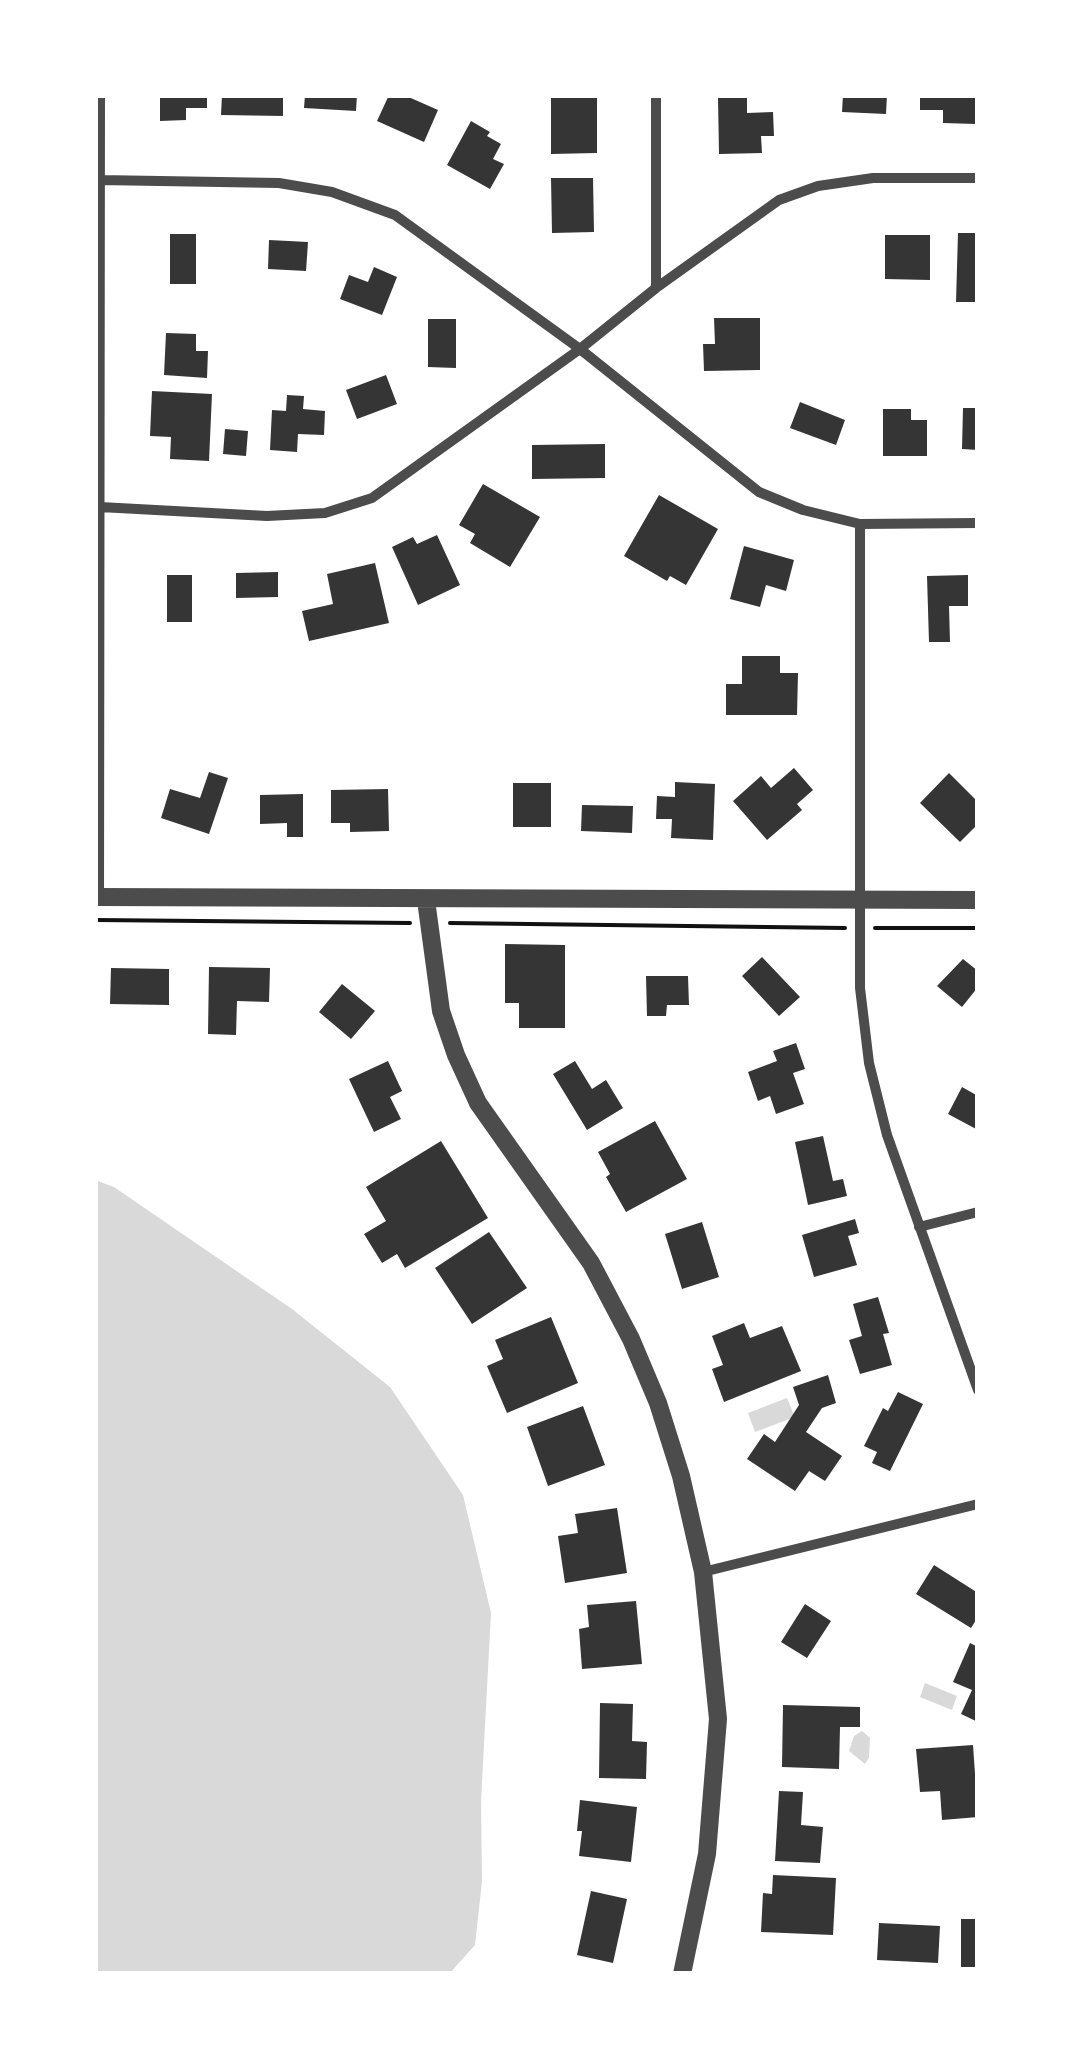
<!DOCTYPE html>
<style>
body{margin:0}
#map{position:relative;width:1073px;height:2069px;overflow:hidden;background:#fff;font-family:Barlow,sans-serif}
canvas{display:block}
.frame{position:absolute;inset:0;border:98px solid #fff;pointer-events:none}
</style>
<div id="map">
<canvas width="1073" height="2069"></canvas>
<div class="frame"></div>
</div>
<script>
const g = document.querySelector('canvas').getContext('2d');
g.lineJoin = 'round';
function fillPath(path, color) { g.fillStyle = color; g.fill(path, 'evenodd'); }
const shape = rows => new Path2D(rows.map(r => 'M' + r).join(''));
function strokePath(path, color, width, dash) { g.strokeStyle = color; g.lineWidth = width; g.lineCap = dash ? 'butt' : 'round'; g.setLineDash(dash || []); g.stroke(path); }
const water = shape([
 [95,1180,114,1187,292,1309,390,1387,463,1495,491,1613,481,1801,482,1881,475,1945,449,1974,95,1974],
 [787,1398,794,1415,792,1418,755,1432,748,1413],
 [925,1683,957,1696,952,1710,920,1697],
 [862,1731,870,1738,869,1758,865,1764,849,1751,854,1736]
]);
const building = shape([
 [160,95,207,95,207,108,186,108,186,120,160,121],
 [222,95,283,95,283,116,221,115],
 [305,95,357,95,356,111,304,108],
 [389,95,404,95,438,110,424,142,377,121],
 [551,95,597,95,597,153,551,154],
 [843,95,887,95,886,114,842,112],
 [920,95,977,95,976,124,943,123,943,110,920,110],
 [747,97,747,113,773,112,774,136,761,136,762,153,719,154,718,98],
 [471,121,490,132,487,136,501,144,493,159,504,164,490,189,447,165],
 [551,178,593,178,594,232,552,233],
 [958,233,978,233,978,302,956,302],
 [170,234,196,234,196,284,170,284],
 [885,235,930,235,930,280,885,279],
 [269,240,308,242,306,271,268,269],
 [374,267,397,277,382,315,340,299,349,275,368,282],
 [714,318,760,318,760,370,704,371,703,344,715,344],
 [428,319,456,319,456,368,428,367],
 [166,333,196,334,196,351,208,351,207,378,164,375],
 [386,375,397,404,357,419,346,390],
 [152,391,212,394,209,461,170,459,171,437,150,436],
 [287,395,304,396,303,409,325,411,324,435,298,434,297,452,270,450,272,410,286,411],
 [800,402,845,420,836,445,790,428],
 [963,408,978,408,978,450,962,449],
 [883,409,911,409,911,420,927,420,927,456,883,456],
 [225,429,248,431,246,456,223,454],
 [605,444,605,478,532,479,532,445],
 [483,484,540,517,510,567,470,543,475,534,459,525],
 [659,495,718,529,686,585,670,576,667,581,624,556],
 [437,535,460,585,418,605,392,547,413,537,417,544],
 [744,546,794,560,786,591,766,585,760,607,730,599],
 [375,563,389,623,309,641,302,611,333,604,327,574],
 [278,572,278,597,236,598,236,573],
 [167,575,192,575,192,622,167,622],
 [968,575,968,606,949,606,950,642,929,642,927,576],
 [742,656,780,656,780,673,798,673,797,715,726,715,726,684,742,684],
 [794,768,813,790,797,804,802,810,767,840,733,801,761,776,771,788],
 [209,772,228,778,209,834,161,818,170,789,200,798],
 [949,773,978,802,978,824,960,842,920,803],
 [675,782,715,784,713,840,671,838,672,819,656,819,657,796,675,797],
 [513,783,551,783,551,827,513,827],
 [388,789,389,831,350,832,350,823,331,823,331,790],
 [303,794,303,837,287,837,287,823,260,824,260,795],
 [582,805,633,806,632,833,581,831],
 [505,944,565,945,565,1028,519,1028,519,1003,505,1003],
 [762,957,800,997,779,1016,742,976],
 [963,959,978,971,978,987,962,1007,937,986],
 [209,967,270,968,269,1002,237,1001,236,1035,208,1034],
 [111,968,169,969,169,1005,110,1004],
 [646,976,688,976,689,1005,667,1005,666,1016,647,1016],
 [342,984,375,1011,351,1039,319,1012],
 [796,1043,805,1069,793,1073,804,1104,776,1114,770,1096,758,1101,748,1072,777,1061,773,1051],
 [388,1061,402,1091,390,1097,401,1119,374,1132,349,1079],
 [575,1061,592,1089,606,1080,623,1108,587,1130,553,1074],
 [962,1087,978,1096,978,1130,948,1114],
 [655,1121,687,1179,626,1212,606,1177,610,1174,598,1152],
 [823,1136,833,1181,843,1179,847,1196,808,1205,795,1142],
 [441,1141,488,1218,405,1268,397,1254,382,1263,364,1234,386,1221,366,1187],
 [855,1219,859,1233,848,1236,857,1265,814,1277,802,1235],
 [702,1222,719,1277,682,1289,665,1234],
 [489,1232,527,1288,472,1324,435,1268],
 [878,1297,889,1333,883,1334,892,1365,860,1374,849,1340,862,1336,853,1304],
 [551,1317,578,1383,507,1413,487,1366,503,1359,495,1340],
 [744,1323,750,1338,782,1326,801,1371,724,1402,712,1369,723,1365,712,1336],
 [828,1375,836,1403,822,1408,806,1432,842,1456,825,1481,809,1471,795,1491,747,1459,764,1434,775,1442,799,1405,793,1387],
 [898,1392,923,1404,890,1471,872,1463,877,1452,864,1446,883,1408,888,1411],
 [583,1406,605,1465,548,1486,527,1427],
 [617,1508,627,1573,565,1583,558,1536,578,1533,575,1514],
 [934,1565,978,1593,978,1617,971,1628,916,1594],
 [636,1601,642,1664,582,1669,579,1629,589,1627,587,1605],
 [805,1604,831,1621,807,1658,781,1642],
 [970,1643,978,1647,978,1722,961,1714,972,1690,953,1682],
 [600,1703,633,1704,632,1741,647,1742,646,1779,599,1778],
 [783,1705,860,1707,860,1727,840,1727,839,1769,782,1767],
 [973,1745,978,1817,942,1820,940,1791,920,1792,916,1749],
 [779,1791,803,1792,801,1825,823,1827,820,1863,775,1861],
 [580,1800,637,1807,631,1862,579,1856,582,1831,577,1831],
 [773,1875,836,1878,833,1935,761,1932,763,1893,772,1894],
 [591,1891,627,1899,613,1963,577,1955],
 [961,1919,978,1919,978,1967,961,1967],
 [879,1923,940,1926,938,1963,877,1960]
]);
const path = shape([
 [95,920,410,923],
 [450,923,845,928],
 [875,928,978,928]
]);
const minor = shape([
 [100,180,279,183,332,192,395,215,580,349,759,492,803,510,860,524,978,523],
 [656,288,656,95],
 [100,507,267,516,325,513,372,498,580,349,656,288,779,200,818,186,873,178,978,178],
 [860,524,860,988,869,1063,887,1135,978,1390],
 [99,897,100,95],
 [919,1227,978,1212],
 [703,1572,978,1504]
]);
const tertiary = shape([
 [95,897,978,900],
 [426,900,441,1011,456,1055,478,1103,591,1263,631,1339,658,1403,681,1476,703,1572,718,1719,707,1854,682,1974]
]);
fillPath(water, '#d9d9d9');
fillPath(building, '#353535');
strokePath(path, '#111', 4);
strokePath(minor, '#4c4c4c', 10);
strokePath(tertiary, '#4c4c4c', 18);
</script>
